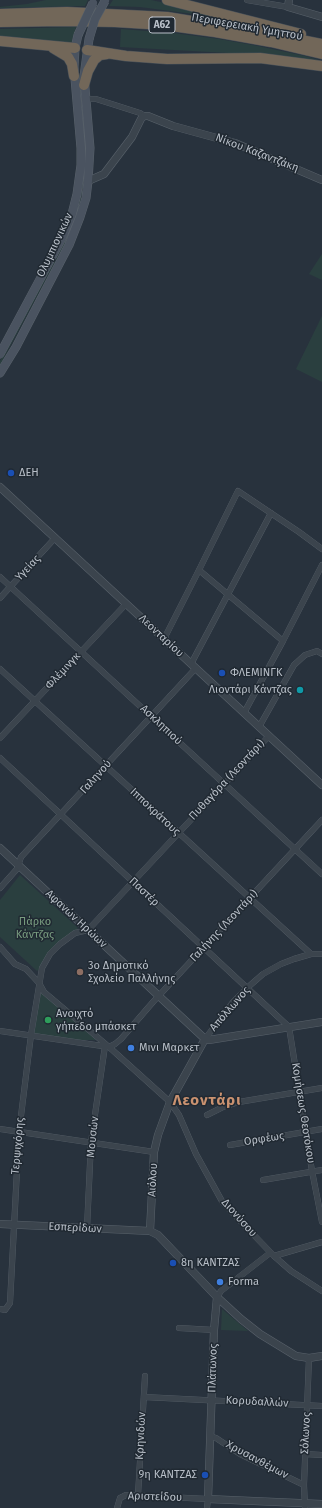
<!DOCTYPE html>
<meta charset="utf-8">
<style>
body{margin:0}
canvas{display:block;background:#28323d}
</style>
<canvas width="322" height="1508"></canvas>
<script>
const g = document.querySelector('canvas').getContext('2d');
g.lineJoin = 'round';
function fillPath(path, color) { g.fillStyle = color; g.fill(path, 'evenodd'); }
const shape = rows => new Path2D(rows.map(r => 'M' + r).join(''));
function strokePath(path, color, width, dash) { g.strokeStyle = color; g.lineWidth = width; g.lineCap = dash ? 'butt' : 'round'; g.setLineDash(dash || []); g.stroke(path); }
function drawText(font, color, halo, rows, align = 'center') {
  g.font = font + ' "Fira Sans",sans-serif'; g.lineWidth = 3; g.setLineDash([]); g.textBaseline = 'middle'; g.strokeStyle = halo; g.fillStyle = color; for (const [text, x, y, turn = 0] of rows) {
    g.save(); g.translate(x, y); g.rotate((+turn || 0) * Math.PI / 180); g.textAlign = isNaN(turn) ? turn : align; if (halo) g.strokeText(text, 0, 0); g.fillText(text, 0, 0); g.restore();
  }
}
const green = shape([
 [46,0,88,0,85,6,0,8,0,7,27,4],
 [113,0,151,0,212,13,216,17,140,7,109,6],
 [76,27,71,44,0,38,0,29],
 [121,29,173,33,219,39,258,46,305,56,322,61,322,63,246,54,120,47],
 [81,110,86,162,81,198,75,221,68,238,0,365,0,361,61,247,73,220],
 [322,254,322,280,309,274],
 [322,316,322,382,296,369],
 [20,875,78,928,37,971,0,937,0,900],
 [42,986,96,1040,78,1040,34,1034],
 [222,1309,248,1331,221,1330]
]);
const minor = shape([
 [247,0,288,7],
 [86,99,96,99,115,105,140,113,144,116],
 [199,570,238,491,299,532,322,549],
 [0,577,322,874],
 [0,598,55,538],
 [164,639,199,570,283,641],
 [191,664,271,513],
 [0,669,311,954],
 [244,713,283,641,322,565],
 [259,727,294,665,305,655,317,651,322,654],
 [0,738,126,604],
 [0,758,289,1027,312,1171,322,1222],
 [0,888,17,869,21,857,196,668],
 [0,947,15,964,26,969,39,983,44,992,109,1047,170,1102,179,1115,196,1154,223,1203,274,1256,291,1271,322,1291],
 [0,1031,109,1047,115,1044,121,1039,153,1002,322,820],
 [205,1039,233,1002,247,988,263,974,281,964,294,959,311,954,322,954],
 [207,1115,223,1107,239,1102,322,1088],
 [0,1129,154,1152],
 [230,1145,322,1129],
 [263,1180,322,1170],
 [87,1228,91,1142,105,1046],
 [274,1256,322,1242],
 [217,1297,221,1291,270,1253],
 [0,1309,5,1310,10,1303,19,1132,31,1035,42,968,50,954,60,944,75,933,88,930,269,736],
 [179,1328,214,1330],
 [144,1397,322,1406],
 [210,1436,216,1438,240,1454,304,1485],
 [305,1454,322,1455],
 [138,1495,145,1376],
 [117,1508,120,1498,126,1495,208,1499,207,1508],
 [305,1508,304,1485,309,1358]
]);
const tertiary = shape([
 [289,0,288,7,322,17],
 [88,181,104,174,132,137,141,119,144,116,148,116,173,126,235,143,322,180],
 [0,487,322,785],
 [0,848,205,1039,209,1040,322,1022],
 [0,1224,150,1231,158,1235,217,1297,241,1319,260,1334,296,1356,309,1358,322,1356],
 [150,1231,154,1152,158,1135,170,1102,205,1039],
 [217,1297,214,1330,208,1499,322,1504]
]);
const secondary = shape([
 [0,354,61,240,72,214,77,194,81,165,81,148,74,67,75,48,78,35],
 [0,373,16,347,69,245,80,217,86,198,88,181,90,148,84,76,89,39]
]);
const motorway = shape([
 [167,0,301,34],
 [0,14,67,12,167,17,271,34,322,44],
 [0,22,62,21,115,22,164,25,215,32,271,42,322,54],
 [0,41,75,48],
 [53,48,68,57,72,64,74,76],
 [87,50,126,56,167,59,260,58,322,66],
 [84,85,88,71,94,60,100,55,107,54]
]);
const secondaryBridge = shape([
 [78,35,93,3],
 [89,39,95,19,105,1]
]);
const markers = [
 [11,473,4,"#1a4fb4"],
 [222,673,4,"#1a4fb4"],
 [300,690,4,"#0f9aa8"],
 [80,972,4,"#8d6e63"],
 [48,1020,4,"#2e9e5b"],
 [131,1048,4,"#3f7fe0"],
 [173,1263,4,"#1a4fb4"],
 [220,1282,4,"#3f7fe0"],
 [205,1475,4,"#1a4fb4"]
];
const shields = [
 [162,25,26]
];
const shieldNames = [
 ["Α62",162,25]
];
const streetNames = [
 ["Περιφερειακή Υμηττού",247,27,10],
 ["Νίκου Καζαντζάκη",257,153,21],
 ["Ολυμπιονικών",55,245,-65],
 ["Υγείας",28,568,-47],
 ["Λεονταρίου",161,636,43],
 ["Φλέμινγκ",63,671,-47],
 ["Ασκληπιού",161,725,43],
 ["Γαληνού",96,777,-48],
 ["Πυθαγόρα (Λεοντάρι)",227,780,-47],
 ["Ιπποκράτους",155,812,43],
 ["Παστέρ",144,892,43],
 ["Αφανών Ηρώων",76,919,43],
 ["Γαλήνης (Λεοντάρι)",224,926,-47],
 ["Απόλλωνος",230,1009,-49],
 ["Κομήσεως Θεοτόκου",303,1113,81],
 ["Μουσών",93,1137,-84],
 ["Ορφέως",264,1139,-9],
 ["Τερψιχόρης",18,1146,-85],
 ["Αιόλου",153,1180,-87],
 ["Διονύσου",239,1218,48],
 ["Εσπερίδων",75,1228,3],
 ["Πλάτωνος",213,1368,-88],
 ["Κορυδαλλών",257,1402,3],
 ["Σόλωνος",306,1433,-87],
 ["Kρηνιδών",141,1436,-87],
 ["Χρυσανθέμων",257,1460,28],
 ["Αριστείδου",155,1497,2]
];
const poiNames = [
 ["ΔΕΗ",19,473],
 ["ΦΛΕΜΙΝΓΚ",230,673],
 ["Λιοντάρι Κάντζας",292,690,"right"],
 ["3ο Δημοτικό",88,966],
 ["Σχολείο Παλλήνης",88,979],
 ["Ανοιχτό",56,1014],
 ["γήπεδο μπάσκετ",56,1027],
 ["Μινι Μαρκετ",139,1048],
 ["8η ΚΑΝΤΖΑΣ",181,1263],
 ["Forma",228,1282],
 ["9η ΚΑΝΤΖΑΣ",197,1475,"right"]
];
const parkNames = [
 ["Πάρκο",35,922],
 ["Κάντζας",35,935]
];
const districtNames = [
 ["Λεοντάρι",207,1101]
];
fillPath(green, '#2a3f3f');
strokePath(minor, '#59626b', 6);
strokePath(tertiary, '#59626b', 8);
strokePath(secondary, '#59626b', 9);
strokePath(motorway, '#464f58', 11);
strokePath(minor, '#3b444d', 5.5);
strokePath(tertiary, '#3b444d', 7);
strokePath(secondary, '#4a5360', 8);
strokePath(motorway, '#726759', 10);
strokePath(secondaryBridge, '#59626b', 9, []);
strokePath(secondaryBridge, '#4a5360', 8);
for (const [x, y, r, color] of markers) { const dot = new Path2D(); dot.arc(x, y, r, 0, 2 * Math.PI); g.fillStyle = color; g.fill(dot); strokePath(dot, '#202932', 1.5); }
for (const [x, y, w] of shields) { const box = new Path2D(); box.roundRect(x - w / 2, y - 8, w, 16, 3); g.fillStyle = '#202932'; g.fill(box); strokePath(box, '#b8bfc8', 1); }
drawText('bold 10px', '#b8bfc8', null, shieldNames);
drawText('11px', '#b8bfc8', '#202932', streetNames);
drawText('11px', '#b8bfc8', '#202932', poiNames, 'left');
drawText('11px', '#789b7f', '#202932', parkNames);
g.letterSpacing = '1px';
drawText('bold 15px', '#ca9270', '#202932', districtNames);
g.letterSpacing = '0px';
</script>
